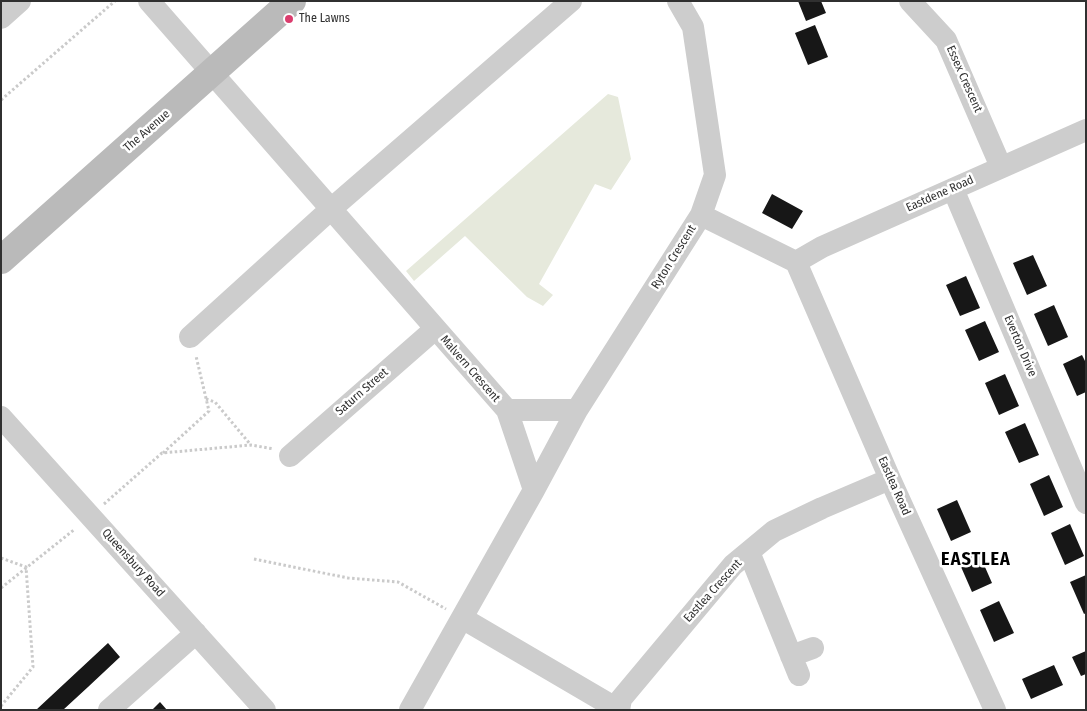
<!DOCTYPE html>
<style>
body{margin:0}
#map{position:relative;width:1087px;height:711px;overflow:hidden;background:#fff;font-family:"Fira Sans Condensed",sans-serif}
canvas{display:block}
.frame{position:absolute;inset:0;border:2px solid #303030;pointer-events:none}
</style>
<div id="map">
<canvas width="1087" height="711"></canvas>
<div class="frame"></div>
</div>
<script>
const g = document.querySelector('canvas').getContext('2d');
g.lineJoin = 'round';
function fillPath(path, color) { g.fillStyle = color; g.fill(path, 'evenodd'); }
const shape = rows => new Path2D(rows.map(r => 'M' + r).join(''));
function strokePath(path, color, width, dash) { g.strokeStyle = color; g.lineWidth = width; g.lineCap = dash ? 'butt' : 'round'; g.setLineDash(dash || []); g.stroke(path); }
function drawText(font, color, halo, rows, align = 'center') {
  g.font = font + ' "Fira Sans Condensed",sans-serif'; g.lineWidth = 5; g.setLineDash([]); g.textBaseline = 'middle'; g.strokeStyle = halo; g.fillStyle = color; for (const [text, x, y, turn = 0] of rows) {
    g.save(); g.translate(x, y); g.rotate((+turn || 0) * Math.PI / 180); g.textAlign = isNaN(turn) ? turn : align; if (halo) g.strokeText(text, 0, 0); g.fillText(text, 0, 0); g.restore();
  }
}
const green = shape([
 [608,94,618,97,631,159,611,190,595,184,539,284,553,295,543,306,527,297,465,236,414,281,406,271]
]);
const building = shape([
 [798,1,821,1,826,13,806,21],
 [815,25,828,57,808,65,795,33],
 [772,194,803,211,792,229,762,213],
 [1033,255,1047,286,1027,295,1013,263],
 [966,276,980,308,960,316,946,285],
 [1054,305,1068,337,1048,346,1034,314],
 [985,321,999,352,979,361,965,330],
 [1082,355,1086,363,1086,392,1077,396,1063,364],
 [1005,374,1019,406,999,415,985,383],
 [1025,423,1039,455,1019,463,1005,432],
 [1049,475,1063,507,1044,516,1030,484],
 [957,500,971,532,951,541,937,509],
 [1070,524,1084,556,1065,565,1051,533],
 [978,551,992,583,972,592,958,560],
 [1086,575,1086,613,1084,614,1070,582],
 [999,601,1014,633,994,642,980,610],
 [108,643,120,657,88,687,63,710,36,710],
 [1086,651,1086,674,1081,676,1072,657],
 [1054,665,1063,685,1031,699,1022,679],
 [160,702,167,710,152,710]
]);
const path = shape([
 [1,100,115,1],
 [206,399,215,402,250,444],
 [163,453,209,411,196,356],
 [104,504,162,453,251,445,274,449],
 [1,558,26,567,33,667,1,706],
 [254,559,348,578,398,582,446,609],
 [1,588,75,529]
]);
const street = shape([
 [149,1,507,410,534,490,410,710],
 [910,1,946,40,1001,167],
 [1,18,20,1],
 [953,189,1086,503],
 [701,215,796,262],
 [796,262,890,479,995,710],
 [796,262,822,247,1086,130],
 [190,337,331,209,571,1],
 [507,410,577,410],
 [1,417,265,710],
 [290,456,435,329],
 [534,490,577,410,701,215,715,175,693,27,678,1],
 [749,552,799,675],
 [462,618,619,710,621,699,733,565,774,531,822,508,890,479],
 [791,656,813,648],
 [109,710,196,633]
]);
const secondary = shape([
 [1,260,292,1]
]);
const markers = [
 [289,19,5,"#db3d6e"]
];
const poiNames = [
 ["The Lawns",299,19]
];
const streetNames = [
 ["Essex Crescent",964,79,66],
 ["The Avenue",147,131,-41],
 ["Eastdene Road",940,194,-24],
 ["Ryton Crescent",674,257,-58],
 ["Everton Drive",1020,346,67],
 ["Malvern Crescent",470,369,49],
 ["Saturn Street",362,392,-41],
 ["Eastlea Road",894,486,66],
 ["Queensbury Road",133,563,48],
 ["Eastlea Crescent",713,591,-48]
];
const districtNames = [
 ["EASTLEA",976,560]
];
fillPath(green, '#e6e9dc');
fillPath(building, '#171717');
strokePath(path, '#cacaca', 3, [2.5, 2.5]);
strokePath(street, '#cdcdcd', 22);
strokePath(secondary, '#bababa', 28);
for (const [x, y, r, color] of markers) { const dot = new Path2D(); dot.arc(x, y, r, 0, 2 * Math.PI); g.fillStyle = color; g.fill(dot); strokePath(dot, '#fff', 2); }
drawText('12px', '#303030', '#fff', poiNames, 'left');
drawText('12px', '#303030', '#fff', streetNames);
g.letterSpacing = '1px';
drawText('bold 18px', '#000', '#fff', districtNames);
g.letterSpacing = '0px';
</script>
